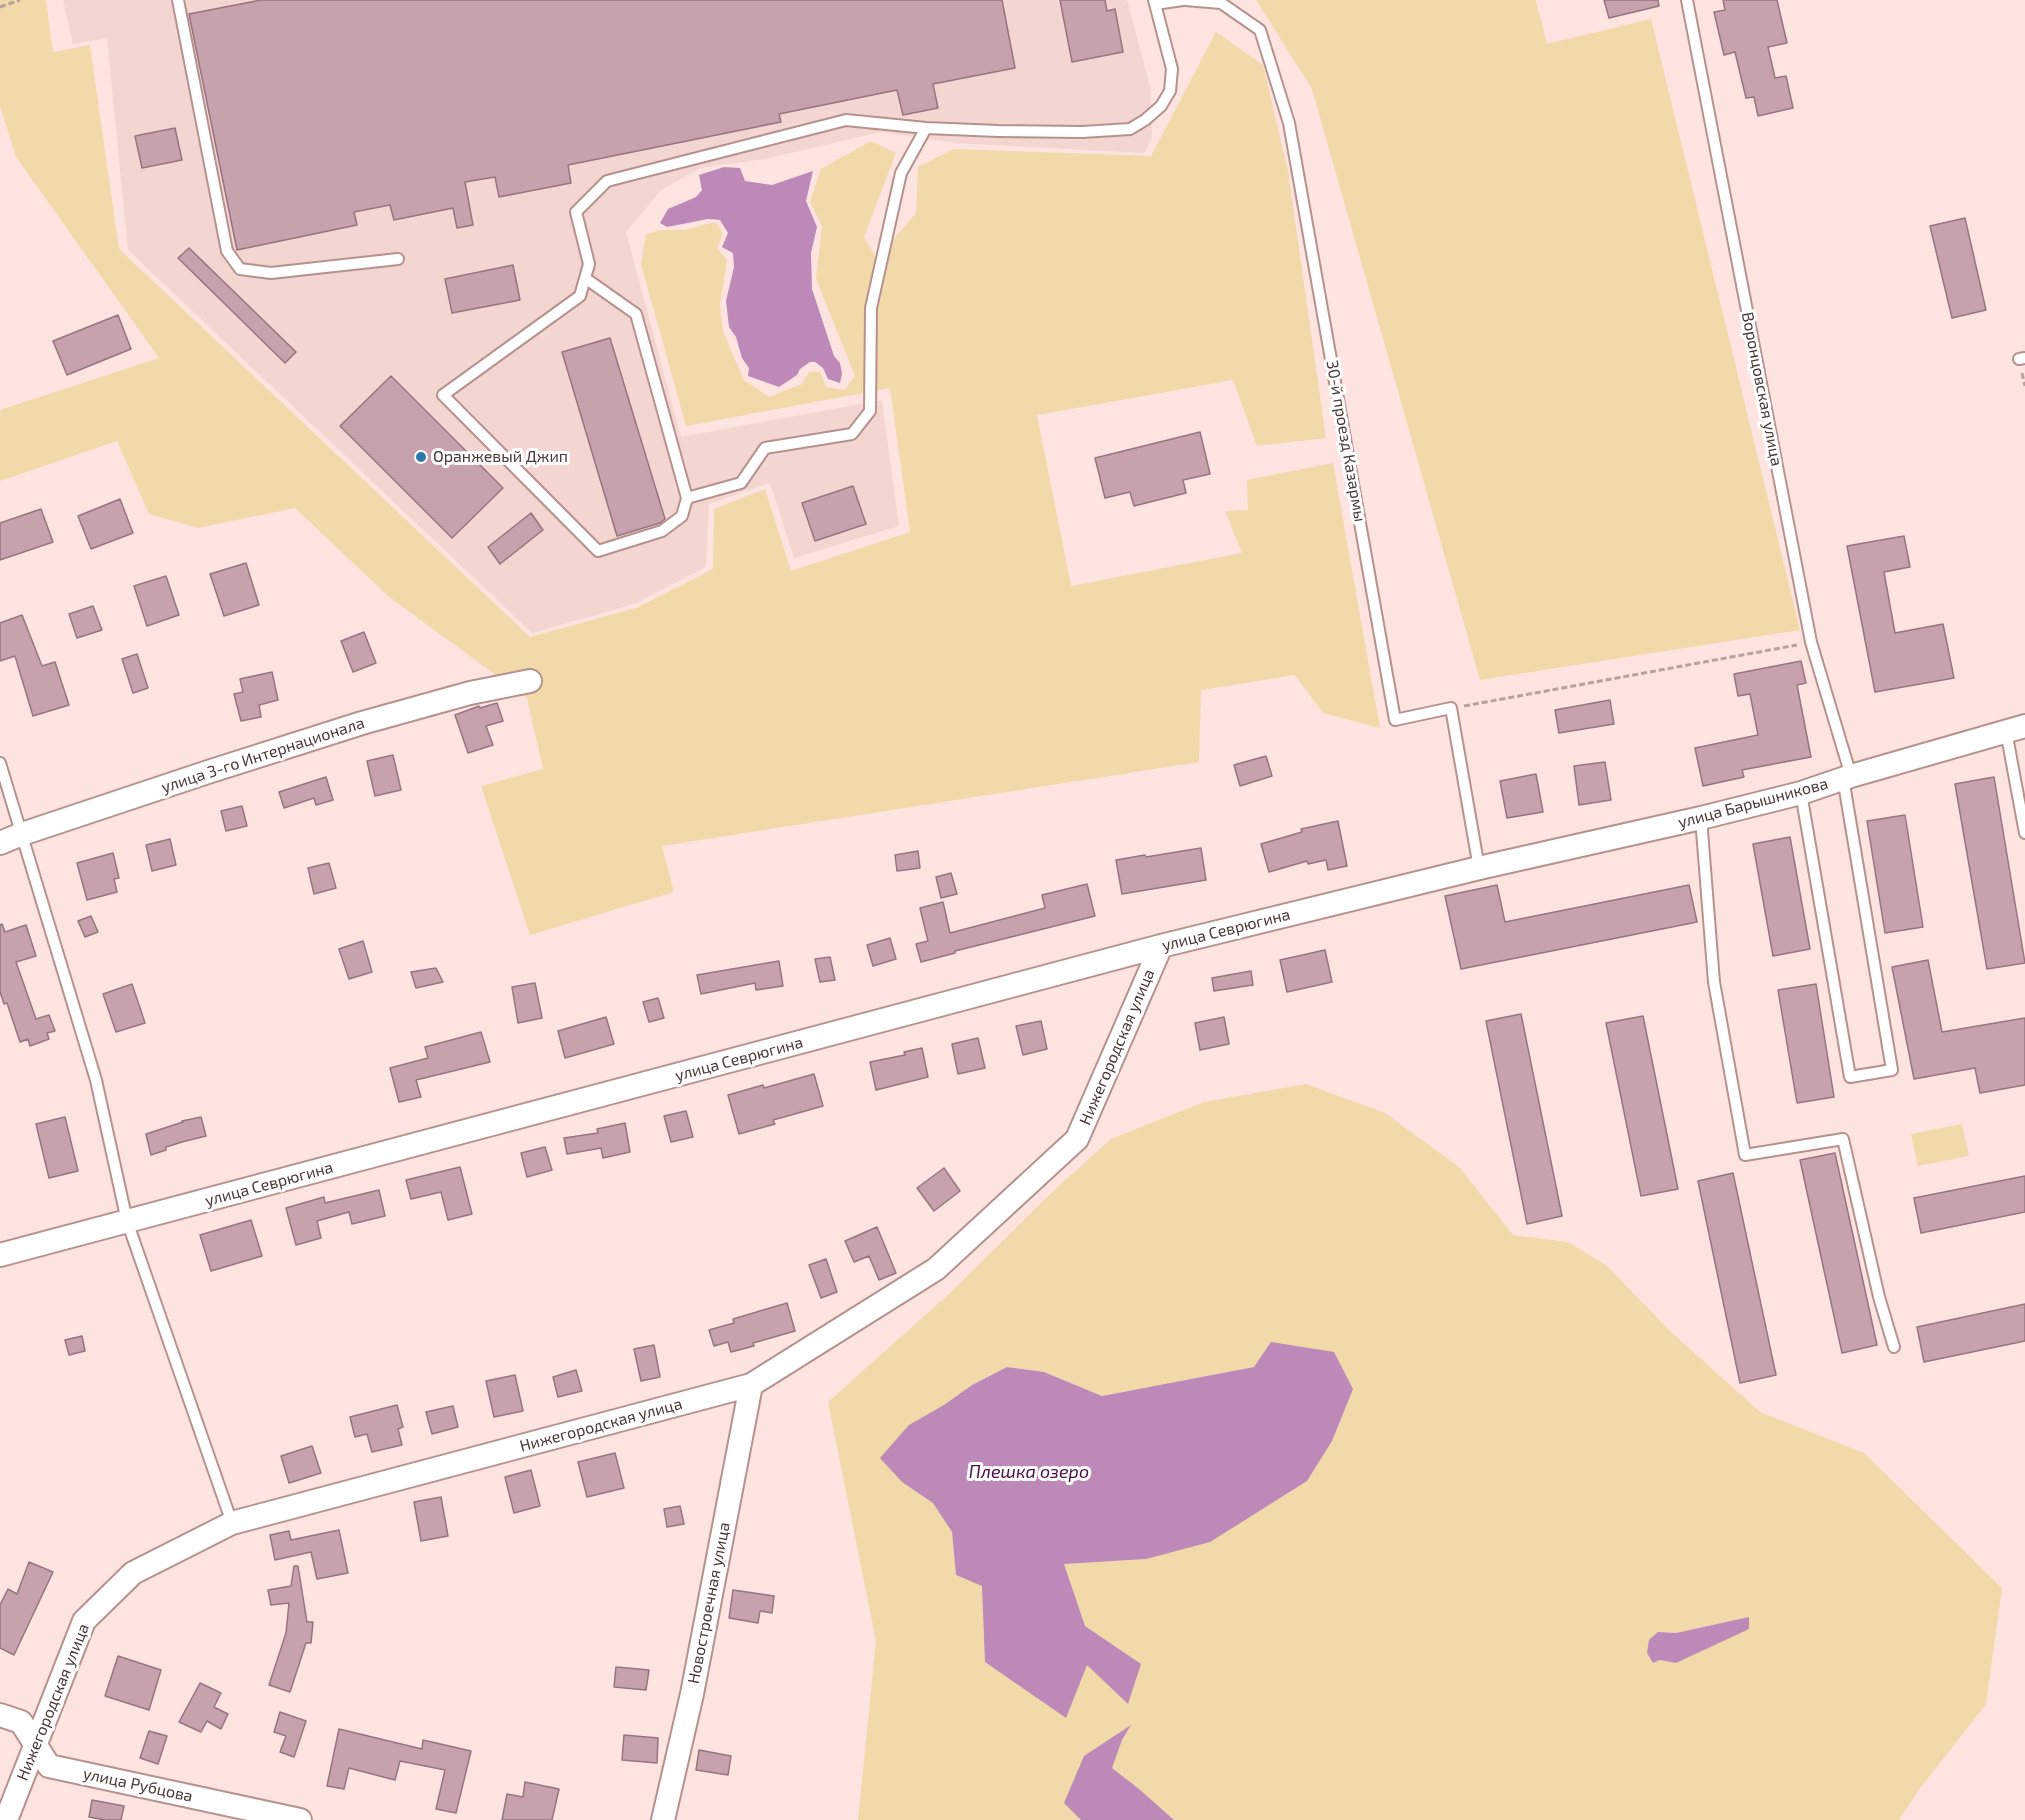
<!DOCTYPE html>
<meta charset="utf-8">
<style>
body{margin:0}
canvas{display:block;background:#fde4e1}
</style>
<canvas width="2025" height="1820"></canvas>
<script>
const g = document.querySelector('canvas').getContext('2d');
g.lineJoin = 'round';
function fillPath(path, color) { g.fillStyle = color; g.fill(path, 'evenodd'); }
const shape = rows => new Path2D(rows.map(r => 'M' + r).join(''));
function strokePath(path, color, width, dash) { g.strokeStyle = color; g.lineWidth = width; g.lineCap = dash ? 'butt' : 'round'; g.setLineDash(dash || []); g.stroke(path); }
function drawText(font, color, halo, rows, align = 'center') {
  g.font = font + ' "Exo 2",sans-serif'; g.lineWidth = 6; g.setLineDash([]); g.textBaseline = 'middle'; g.strokeStyle = halo; g.fillStyle = color; for (const [text, x, y, turn = 0] of rows) {
    g.save(); g.translate(x, y); g.rotate((+turn || 0) * Math.PI / 180); g.textAlign = isNaN(turn) ? turn : align; if (halo) g.strokeText(text, 0, 0); g.fillText(text, 0, 0); g.restore();
  }
}
const built = shape([
 [63,0,1127,0,1151,90,1152,137,1144,153,956,143,881,132,765,159,700,168,661,190,626,232,681,437,882,400,899,526,794,558,770,483,709,504,706,567,634,604,532,633,128,250,107,38,73,44]
]);
const green = shape([
 [0,0,46,0,53,52,90,45,119,249,530,637,636,608,713,569,714,509,765,489,791,571,910,532,890,388,686,426,641,264,646,234,660,230,685,230,715,222,723,233,717,248,727,260,720,305,723,332,744,380,769,397,802,384,809,372,820,372,826,387,844,390,855,376,816,279,822,226,810,202,821,169,871,141,896,153,864,237,877,259,916,213,918,167,953,149,1151,156,1216,32,1263,65,1288,171,1326,438,1257,446,1233,380,1037,415,1071,586,1242,553,1225,511,1248,510,1247,480,1333,463,1380,728,1323,713,1295,675,1201,690,1199,762,662,846,674,892,530,935,481,786,543,769,527,698,388,596,295,508,198,528,149,514,117,441,0,481,0,410,159,358,16,157,0,106],
 [1256,0,1536,0,1547,44,1651,19,1800,630,1480,680,1312,89],
 [1306,1084,1385,1113,1459,1167,1513,1235,1568,1242,1607,1266,1671,1332,1760,1412,1864,1453,2002,1588,1986,1704,1921,1787,1899,1820,1174,1820,1139,1789,1111,1768,1122,1740,1130,1727,1064,1803,1081,1820,858,1820,876,1641,828,1402,950,1293,1050,1194,1111,1139,1204,1102],
 [1007,1367,1044,1372,1102,1396,1254,1367,1146,1559,1064,1564,1085,1626,1141,1664,1086,1665,985,1661,983,1586,956,1575,952,1532,933,1503,902,1482,944,1405,972,1385],
 [1749,1617,1677,1663,1660,1660,1658,1632,1676,1633],
 [1962,1124,1969,1156,1918,1166,1911,1134]
]);
const water = shape([
 [724,167,740,168,745,181,772,185,813,171,806,201,817,227,811,253,812,289,834,356,840,363,842,374,840,383,828,379,823,368,815,362,810,362,800,369,797,375,779,387,748,376,749,368,742,358,736,337,729,327,726,301,734,267,733,253,722,247,728,233,720,220,708,219,667,227,660,223,668,209,696,197,702,190,699,175],
 [1271,1342,1334,1352,1353,1389,1332,1441,1307,1481,1210,1542,1146,1559,1064,1564,1085,1626,1141,1664,1128,1704,1087,1665,1066,1718,985,1662,982,1586,956,1575,952,1532,933,1503,902,1482,880,1458,909,1425,944,1405,972,1385,1007,1367,1044,1372,1102,1396,1254,1367],
 [1749,1617,1749,1629,1676,1663,1660,1660,1653,1663,1647,1653,1649,1640,1658,1632,1676,1633],
 [1131,1725,1122,1740,1112,1768,1139,1789,1174,1820,1081,1820,1064,1803,1084,1756]
]);
const building = shape([
 [261,0,1002,0,1015,68,933,84,938,108,903,115,897,90,779,114,781,122,568,165,571,183,499,197,495,177,465,182,473,225,457,228,453,208,394,220,390,205,354,212,357,225,237,250,189,14,261,0],
 [1060,0,1105,0,1107,11,1115,9,1123,52,1072,62,1060,0],
 [1604,0,1658,0,1659,6,1609,18,1604,0],
 [1723,0,1777,0,1787,43,1768,47,1775,78,1786,76,1793,108,1758,116,1754,97,1746,98,1735,52,1724,55,1714,12,1725,10,1723,0],
 [175,128,182,160,142,168,135,136,175,128],
 [1965,218,1986,310,1952,318,1930,226,1965,218],
 [189,248,296,352,285,363,178,258,189,248],
 [513,265,520,300,452,313,445,279,513,265],
 [118,315,131,349,67,375,53,341,118,315],
 [610,338,665,519,660,523,617,536,562,352,610,338],
 [391,376,503,488,452,538,340,426,391,376],
 [1200,432,1210,474,1183,480,1186,493,1134,506,1130,492,1105,498,1095,458,1200,432],
 [853,486,866,524,815,541,802,503,853,486],
 [120,499,133,533,91,549,78,516,120,499],
 [41,509,53,542,0,560,0,523,41,509],
 [531,513,543,530,500,564,488,547,531,513],
 [1904,536,1910,567,1884,572,1895,633,1943,624,1954,678,1875,692,1847,546,1904,536],
 [246,563,259,605,224,616,210,574,246,563],
 [166,576,179,615,147,626,134,586,166,576],
 [93,606,102,630,77,638,69,614,93,606],
 [22,615,42,666,55,662,69,705,33,716,15,656,0,661,0,623,22,615],
 [364,632,376,663,353,672,341,641,364,632],
 [137,654,148,688,133,693,122,659,137,654],
 [1801,661,1806,683,1797,685,1811,757,1742,770,1744,777,1703,786,1695,748,1758,735,1750,694,1738,696,1734,674,1801,661],
 [272,672,278,700,259,705,261,717,241,721,234,694,243,692,240,679,272,672],
 [1610,700,1614,724,1559,733,1555,710,1610,700],
 [497,703,503,721,486,726,493,745,468,753,455,715,479,706,480,708,497,703],
 [393,755,401,790,375,796,367,761,393,755],
 [1266,756,1272,776,1240,786,1234,765,1266,756],
 [1605,762,1611,800,1579,805,1574,766,1605,762],
 [1536,774,1543,812,1507,818,1500,781,1536,774],
 [326,777,333,800,316,805,314,798,284,808,279,792,326,777],
 [1994,777,2025,963,1987,969,1955,784,1994,777],
 [242,806,247,826,226,831,221,811,242,806],
 [1905,815,1923,927,1885,933,1867,821,1905,815],
 [1338,821,1347,866,1328,870,1326,860,1308,864,1307,861,1269,872,1261,844,1302,832,1301,829,1338,821],
 [1790,837,1810,949,1773,956,1753,844,1790,837],
 [170,839,176,865,152,871,146,845,170,839],
 [1201,848,1206,880,1122,894,1116,860,1145,855,1146,857,1201,848],
 [918,851,920,868,897,871,895,855,918,851],
 [113,853,119,878,114,879,117,892,87,900,77,863,113,853],
 [329,863,336,888,314,894,308,868,329,863],
 [951,873,957,894,941,898,936,877,951,873],
 [1087,884,1095,916,955,951,955,953,921,962,916,944,928,941,920,908,943,902,950,933,1045,908,1042,895,1087,884],
 [1497,885,1505,922,1689,885,1697,922,1461,969,1445,896,1497,885],
 [91,916,98,932,85,937,78,921,91,916],
 [2,924,5,932,26,925,36,956,16,962,36,1019,49,1015,55,1031,47,1033,49,1039,30,1046,28,1039,20,1042,7,1003,4,1004,0,992,0,925,2,924],
 [890,938,896,959,873,966,867,945,890,938],
 [363,941,372,972,349,979,339,949,363,941],
 [1325,950,1332,982,1287,992,1280,960,1325,950],
 [830,957,835,980,820,982,815,959,830,957],
 [1928,960,1942,1032,2025,1018,2025,1085,1980,1093,1975,1068,1914,1079,1892,967,1928,960],
 [779,961,783,986,756,990,755,983,701,994,697,975,779,961],
 [436,968,443,982,416,988,411,972,436,968],
 [1251,971,1253,985,1214,991,1212,978,1251,971],
 [535,983,542,1018,518,1023,512,987,535,983],
 [132,984,145,1023,116,1032,103,994,132,984],
 [1816,984,1834,1097,1797,1103,1778,990,1816,984],
 [658,998,664,1018,649,1022,643,1002,658,998],
 [1521,1014,1562,1216,1527,1224,1486,1021,1521,1014],
 [1643,1016,1678,1189,1641,1196,1606,1023,1643,1016],
 [606,1017,614,1044,565,1058,558,1031,606,1017],
 [1224,1017,1229,1044,1200,1050,1195,1023,1224,1017],
 [1041,1021,1047,1049,1023,1055,1016,1026,1041,1021],
 [481,1032,490,1062,416,1080,421,1097,399,1102,390,1068,428,1058,425,1047,481,1032],
 [978,1038,985,1068,958,1074,952,1044,978,1038],
 [922,1048,928,1077,876,1090,870,1062,905,1055,904,1052,922,1048],
 [814,1074,823,1106,773,1120,775,1124,739,1134,728,1095,763,1085,764,1088,814,1074],
 [686,1111,693,1137,671,1142,664,1116,686,1111],
 [65,1117,78,1171,49,1178,36,1124,65,1117],
 [201,1117,206,1136,182,1142,166,1147,166,1150,151,1155,146,1134,183,1122,182,1121,201,1117],
 [625,1123,630,1152,603,1158,601,1148,567,1154,564,1138,598,1133,597,1129,625,1123],
 [545,1147,552,1170,527,1177,521,1153,545,1147],
 [1835,1153,1877,1345,1842,1353,1800,1160,1835,1153],
 [460,1167,472,1214,448,1220,441,1192,411,1199,406,1180,460,1167],
 [944,1168,960,1191,934,1211,917,1188,944,1168],
 [1733,1173,1776,1375,1740,1383,1698,1181,1733,1173],
 [2025,1176,2025,1212,1921,1233,1914,1198,2025,1176],
 [379,1190,385,1216,352,1224,349,1212,317,1221,321,1238,296,1245,286,1208,324,1197,325,1203,379,1190],
 [251,1220,262,1256,211,1271,200,1235,251,1220],
 [877,1227,896,1273,879,1280,869,1256,854,1262,845,1241,877,1227],
 [826,1259,837,1292,821,1298,809,1265,826,1259],
 [787,1303,795,1331,753,1343,754,1346,731,1352,728,1342,714,1346,709,1330,734,1323,733,1319,787,1303],
 [2025,1304,2025,1341,1924,1362,1917,1327,2025,1304],
 [82,1336,85,1351,69,1355,65,1340,82,1336],
 [654,1345,660,1377,641,1381,634,1349,654,1345],
 [576,1370,582,1391,558,1397,553,1377,576,1370],
 [515,1375,523,1411,494,1417,486,1381,515,1375],
 [397,1405,403,1427,398,1429,402,1445,372,1452,367,1434,355,1437,350,1417,397,1405],
 [453,1406,458,1427,432,1434,426,1412,453,1406],
 [312,1446,321,1473,289,1483,281,1456,312,1446],
 [615,1453,624,1488,587,1497,578,1462,615,1453],
 [531,1470,540,1506,514,1513,505,1477,531,1470],
 [441,1497,448,1536,421,1541,414,1502,441,1497],
 [680,1506,684,1524,667,1527,664,1509,680,1506],
 [339,1530,348,1573,317,1579,311,1552,275,1560,270,1535,289,1531,291,1540,339,1530],
 [29,1562,53,1572,14,1655,0,1648,0,1605,8,1589,17,1594,29,1562],
 [294,1566,298,1566,307,1622,313,1622,311,1643,306,1643,290,1692,269,1685,286,1633,289,1603,271,1605,268,1590,291,1586,294,1566],
 [733,1590,774,1596,772,1613,760,1611,758,1623,729,1618,733,1590],
 [118,1656,161,1670,149,1710,105,1696,118,1656],
 [616,1667,649,1670,646,1690,614,1687,616,1667],
 [200,1683,221,1693,214,1707,228,1714,221,1729,207,1721,201,1732,179,1722,200,1683],
 [280,1712,306,1721,294,1757,280,1752,286,1736,274,1732,280,1712],
 [339,1729,422,1749,423,1740,471,1751,456,1813,436,1809,445,1770,400,1761,395,1780,349,1768,344,1789,327,1786,339,1729],
 [149,1731,167,1736,158,1764,140,1758,149,1731],
 [624,1735,658,1738,657,1763,622,1760,624,1735],
 [699,1750,731,1756,728,1775,696,1770,699,1750],
 [525,1782,559,1789,552,1820,502,1820,507,1794,523,1797,525,1782],
 [92,1800,124,1806,121,1820,105,1820,89,1817,92,1800]
]);
const path = shape([
 [0,7,20,0],
 [2022,373,2025,386],
 [1464,706,1797,645]
]);
const lane = shape([
 [178,0,227,251,240,269,271,273,398,259],
 [1185,0,1221,3,1260,30,1289,123,1395,720,1451,708,1479,868],
 [1687,0,1811,642,1851,776],
 [1155,4,1183,0],
 [585,278,636,314,687,498,682,516,662,531,598,551,443,395,580,296,589,264,576,212,607,181,846,120,926,128,998,131,1082,132,1130,129,1145,120,1161,106,1170,91,1172,69,1154,0],
 [2019,359,2025,358],
 [687,498,741,483,765,448,852,434,870,411,871,308,901,173,926,128],
 [2006,731,2025,833],
 [0,763,96,1080,127,1221,232,1523],
 [1801,793,1850,1077,1892,1070,1843,778],
 [1701,818,1714,982,1745,1155,1843,1139,1879,1297,1894,1347]
]);
const street = shape([
 [0,843,22,834,208,772,362,723,470,693,530,681],
 [0,1255,1161,946,1479,868,1701,818,1801,793,1851,776,2025,726],
 [0,1715,21,1722,49,1766,300,1820],
 [6,1820,84,1621,133,1573,232,1523,751,1385,936,1269,1077,1139,1161,946],
 [663,1820,692,1694,751,1385]
]);
const markers = [
 [421,457,6,"#2c78ab"]
];
const streetNames = [
 ["Воронцовская улица",1762,389,79],
 ["30-й проезд Казармы",1346,441,80],
 ["улица 3-го Интернационала",263,755,-18],
 ["улица Барышникова",1753,803,-15],
 ["улица Севрюгина",1226,930,-14],
 ["Нижегородская улица",1117,1047,-67],
 ["улица Севрюгина",739,1059,-15],
 ["улица Севрюгина",269,1184,-15],
 ["Нижегородская улица",601,1425,-15],
 ["Новостроечная улица",709,1603,-79],
 ["Нижегородская улица",53,1702,-68],
 ["улица Рубцова",138,1785,12]
];
const poiNames = [
 ["Оранжевый Джип",433,457]
];
const waterNames = [
 ["Плешка озеро",1029,1472]
];
fillPath(built, '#f3d5d2');
fillPath(green, '#f1d9a9');
fillPath(water, '#bc89b9');
fillPath(building, '#c7a2ad');
strokePath(building, '#97747f', 1.5);
strokePath(lane, '#b7918d', 14);
strokePath(street, '#b7918d', 26);
strokePath(path, '#b6a19e', 3, [6, 3]);
strokePath(lane, '#fff', 10);
strokePath(street, '#fff', 22);
for (const [x, y, r, color] of markers) { const dot = new Path2D(); dot.arc(x, y, r, 0, 2 * Math.PI); g.fillStyle = color; g.fill(dot); strokePath(dot, '#fff', 2); }
drawText('16px', '#483836', '#fff', streetNames);
drawText('16px', '#483836', '#fff', poiNames, 'left');
drawText('italic 18px', '#4c0d4b', '#fff', waterNames);
</script>
